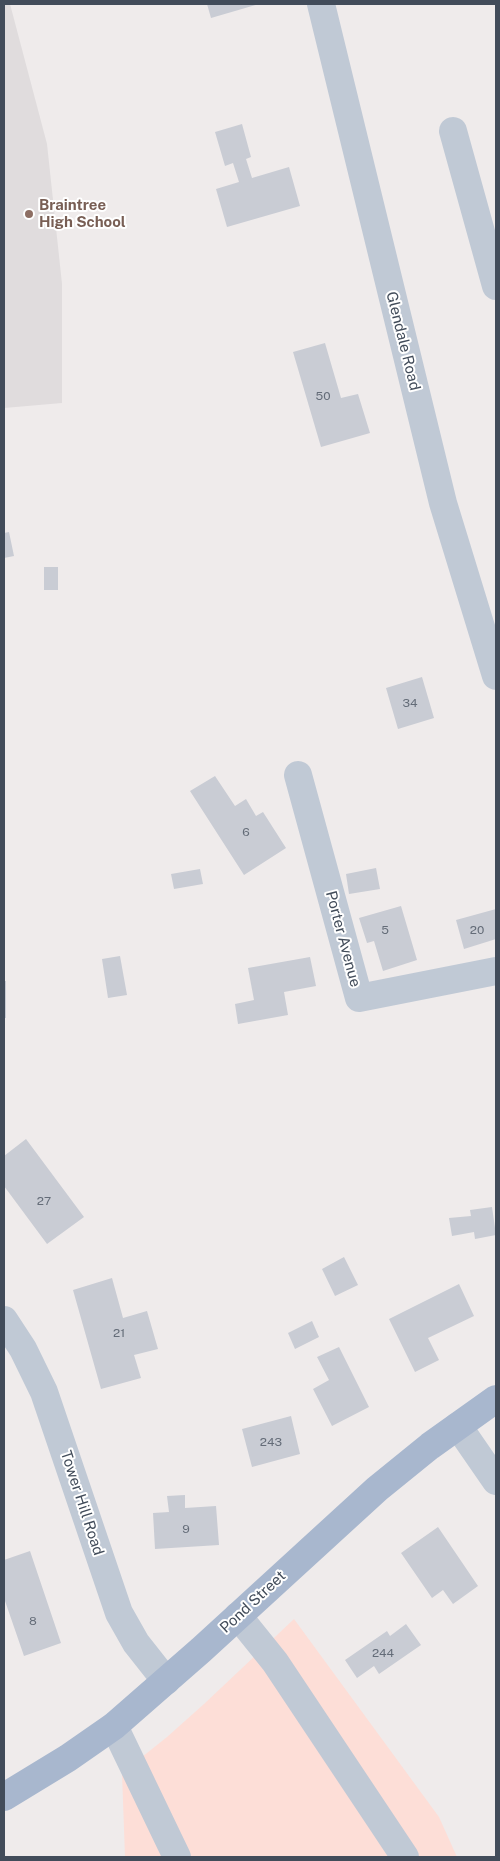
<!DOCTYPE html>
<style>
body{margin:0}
#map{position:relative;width:500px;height:1861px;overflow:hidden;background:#efebeb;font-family:"Public Sans",sans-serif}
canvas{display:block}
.frame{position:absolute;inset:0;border:5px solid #424c5a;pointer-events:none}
</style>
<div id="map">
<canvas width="500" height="1861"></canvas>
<div class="frame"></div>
</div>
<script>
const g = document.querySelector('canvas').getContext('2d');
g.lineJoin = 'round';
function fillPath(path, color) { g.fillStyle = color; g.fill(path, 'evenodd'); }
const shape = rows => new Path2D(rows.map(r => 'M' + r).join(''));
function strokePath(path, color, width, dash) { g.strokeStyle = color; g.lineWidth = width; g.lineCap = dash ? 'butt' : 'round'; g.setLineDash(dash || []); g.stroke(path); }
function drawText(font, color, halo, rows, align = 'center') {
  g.font = font + ' "Public Sans",sans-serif'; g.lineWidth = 4; g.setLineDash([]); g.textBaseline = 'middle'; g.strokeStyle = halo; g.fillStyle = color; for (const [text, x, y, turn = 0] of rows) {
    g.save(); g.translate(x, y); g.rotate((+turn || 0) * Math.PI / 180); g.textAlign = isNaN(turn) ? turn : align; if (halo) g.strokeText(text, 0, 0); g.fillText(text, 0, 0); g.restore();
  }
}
const education = shape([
 [4,4,10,4,47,144,62,284,62,403,4,408]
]);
const medical = shape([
 [294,1619,439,1817,457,1857,125,1857,122,1773,167,1737,204,1704]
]);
const building = shape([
 [207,4,259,4,211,18],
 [242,124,251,157,246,159,252,178,289,167,300,206,227,227,216,189,239,182,233,163,225,166,215,132],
 [325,343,341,398,358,394,370,433,321,447,293,352],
 [9,532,14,556,4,558,4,533],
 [44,567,58,567,58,590,44,590],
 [422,677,434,718,398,729,386,688],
 [215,776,235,806,246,799,256,816,263,812,286,848,244,875,190,791],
 [376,868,380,889,349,894,346,874],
 [200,869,203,884,174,889,171,874],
 [401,906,417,960,383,971,374,941,367,943,359,918],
 [496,909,496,939,464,949,456,920],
 [120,956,127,995,108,998,102,959],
 [310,957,316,986,284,992,288,1015,238,1024,235,1004,254,1000,248,968],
 [4,981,6,981,6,1018,4,1018],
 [26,1139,84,1217,47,1244,4,1186,4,1156],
 [492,1207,496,1235,475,1239,474,1232,452,1236,449,1218,471,1216,470,1210],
 [344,1257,358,1285,335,1296,322,1269],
 [112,1278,123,1318,147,1311,158,1349,134,1355,141,1378,101,1389,73,1290],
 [459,1284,474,1316,428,1338,439,1360,415,1372,389,1319],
 [312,1321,319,1337,295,1349,288,1333],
 [339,1347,369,1407,332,1426,313,1389,329,1380,317,1357],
 [291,1416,300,1454,252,1467,242,1429],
 [185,1495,185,1508,216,1506,219,1545,155,1549,153,1513,169,1512,167,1496],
 [438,1527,478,1586,453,1604,443,1590,432,1598,401,1553],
 [30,1551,61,1643,24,1656,4,1598,4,1560],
 [406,1624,421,1645,379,1674,374,1666,357,1678,345,1660,387,1631,390,1636]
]);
const minor = shape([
 [321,4,443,503,496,676],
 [453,131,496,286],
 [298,775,359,998,496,971],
 [4,1320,23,1349,44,1392,119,1613,136,1643,166,1681],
 [458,1426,496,1481],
 [238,1616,275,1662,405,1857],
 [114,1726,177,1857]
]);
const major = shape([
 [4,1797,68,1758,114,1726,201,1650,377,1489,430,1446,496,1399]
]);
const markers = [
 [29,214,5,"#8d6e63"]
];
const numberNames = [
 ["50",323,396],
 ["34",410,703],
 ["6",246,832],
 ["5",385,930],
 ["20",477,930],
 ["27",44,1201],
 ["21",119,1333],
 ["243",271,1442],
 ["9",186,1529],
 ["8",33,1621],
 ["244",383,1653]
];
const educationNames = [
 ["Braintree",39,205],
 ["High School",39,222]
];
const streetNames = [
 ["Glendale Road",403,341,76],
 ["Porter Avenue",343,939,75],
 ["Tower Hill Road",82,1503,72],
 ["Pond Street",253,1602,-43]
];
fillPath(education, '#e0dcdd');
fillPath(medical, '#fdded7');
fillPath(building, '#c9ccd4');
strokePath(minor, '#c0c9d5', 28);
strokePath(major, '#a8b7ce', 28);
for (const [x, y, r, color] of markers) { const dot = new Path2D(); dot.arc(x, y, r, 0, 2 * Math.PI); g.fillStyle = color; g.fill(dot); strokePath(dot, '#fff', 2); }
drawText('12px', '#646c78', null, numberNames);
drawText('bold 15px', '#785e54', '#fff', educationNames, 'left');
drawText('15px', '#424c5a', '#fff', streetNames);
</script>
